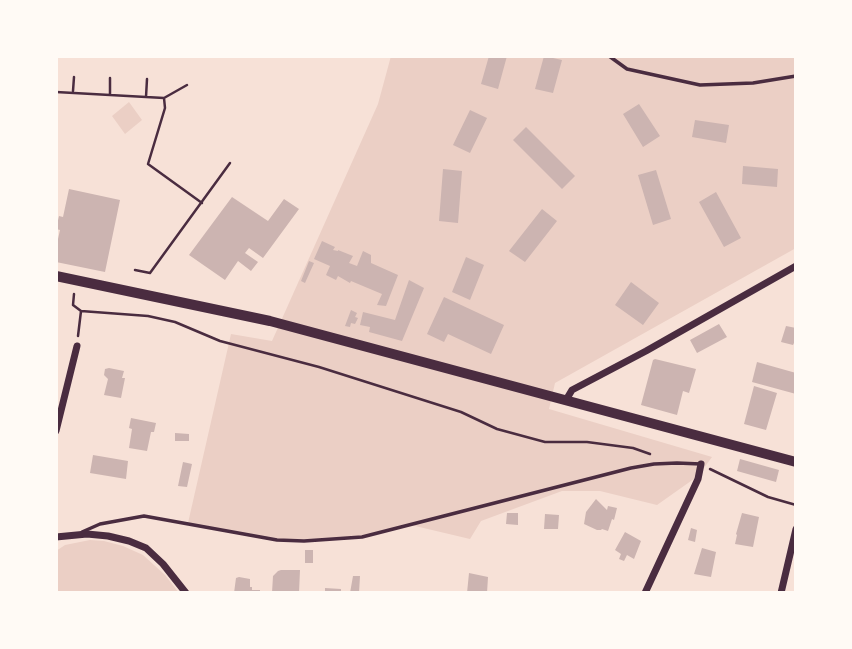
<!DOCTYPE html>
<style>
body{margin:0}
#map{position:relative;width:852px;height:649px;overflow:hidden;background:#f7e1d7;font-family:Poppins,sans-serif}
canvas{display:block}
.frame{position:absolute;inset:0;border:58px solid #fffaf5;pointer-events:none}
</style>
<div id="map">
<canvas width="852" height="649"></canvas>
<div class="frame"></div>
</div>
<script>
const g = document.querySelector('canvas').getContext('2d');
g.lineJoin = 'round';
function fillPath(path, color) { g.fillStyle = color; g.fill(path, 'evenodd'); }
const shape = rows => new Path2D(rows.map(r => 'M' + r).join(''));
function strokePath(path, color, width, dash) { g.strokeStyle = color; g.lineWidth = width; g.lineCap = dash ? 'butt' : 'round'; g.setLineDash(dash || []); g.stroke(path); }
const green = shape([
 [391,56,796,56,796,248,555,383,549,409,712,457,698,476,657,505,600,491,562,491,481,521,470,539,411,525,362,537,333,539,277,540,188,523,231,334,272,341,378,104],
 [129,102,142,120,125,134,112,116],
 [90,540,104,541,123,546,143,555,165,575,179,593,56,593,56,551,65,545]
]);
const building = shape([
 [489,56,507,56,498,89,481,84],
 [544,56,562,60,553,93,535,89],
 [639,104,660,136,643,147,623,114],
 [470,110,487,118,470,153,453,145],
 [695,120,729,125,726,143,692,137],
 [526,127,575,176,562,189,513,140],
 [743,166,778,169,777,187,742,184],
 [443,169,462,171,458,223,439,221],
 [656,170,671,219,653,225,638,175],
 [69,189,120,200,105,272,56,262,56,248,60,230,56,229,59,216,63,217],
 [716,192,741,238,724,247,699,202],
 [232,197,268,221,284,199,299,209,263,258,249,248,245,253,258,262,251,271,238,261,225,280,189,255],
 [542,209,557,221,525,262,509,251],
 [322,241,335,247,333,250,338,251,338,250,353,256,349,263,357,266,363,251,371,255,371,263,398,275,386,306,377,305,382,294,351,281,350,283,338,276,336,280,326,275,330,266,314,259],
 [466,257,484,265,470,300,452,292],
 [309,261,314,263,305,283,301,281],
 [409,280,424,288,402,341,369,332,370,327,360,325,363,312,395,320],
 [631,282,659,303,643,325,615,305],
 [444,297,504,325,491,354,448,334,444,342,427,334],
 [351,310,357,313,355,317,358,318,355,324,351,323,350,327,345,326],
 [719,324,727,337,697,353,690,340],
 [786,326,796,328,796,344,794,343,793,345,781,342],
 [655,359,696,369,689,393,683,391,677,415,641,405,653,360],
 [757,362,796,373,796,394,752,382],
 [109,368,124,371,122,378,125,378,121,398,104,395,108,379,104,375,105,369],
 [754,386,777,393,766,430,744,424],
 [131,418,156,423,154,432,151,432,147,451,129,448,132,429,129,428],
 [175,433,189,434,189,441,175,441],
 [93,455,128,461,126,479,90,473],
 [740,459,779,470,776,482,737,471],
 [183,462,192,464,187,487,178,486],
 [596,499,607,510,608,506,617,508,614,520,612,519,608,531,602,529,601,530,597,530,584,524,586,512],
 [507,513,518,513,518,525,506,524],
 [742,513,759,517,753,547,735,544,737,535,736,534],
 [545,514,559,515,558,529,544,529],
 [691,528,697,530,695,542,688,540],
 [625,532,641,541,634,559,627,555,624,561,619,559,621,554,615,550],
 [702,548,716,552,711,577,694,574],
 [305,550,313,550,313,563,305,563],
 [281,570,300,570,299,593,272,593,273,576,278,571],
 [469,573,488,577,487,593,467,593],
 [353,576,360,576,359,593,350,593],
 [239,577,250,579,250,587,252,587,252,590,260,590,260,593,234,593,236,578],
 [325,588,341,589,341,593,325,593]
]);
const path = shape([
 [73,91,74,77],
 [56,92,164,98,187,85],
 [110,95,110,78],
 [146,97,147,79],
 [164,98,165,108,148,164,202,203],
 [135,270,150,273,230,163],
 [74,294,73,305,81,311,78,336],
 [81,311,148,316,175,322,220,341,319,367,461,412,497,429,545,442,587,442,633,448,650,454],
 [710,469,768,497,796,505]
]);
const service = shape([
 [609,56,627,69,700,85,753,83,796,76],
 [82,532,100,524,144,516,277,540,304,541,362,537,631,468,654,464,677,463,701,464]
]);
const minor = shape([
 [566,400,572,390,646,351,796,266],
 [56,431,77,346],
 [56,537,87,534,108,536,129,541,146,548,163,564,186,593],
 [645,593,698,479,701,464],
 [781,593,796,529]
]);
const secondary = shape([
 [56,276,270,321,796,462]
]);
fillPath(green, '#ebcfc5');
fillPath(building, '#ccb4b1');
strokePath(path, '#4a2c40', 2.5);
strokePath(service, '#4a2c40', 3.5);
strokePath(minor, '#4a2c40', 7);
strokePath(secondary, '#4a2c40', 10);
</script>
